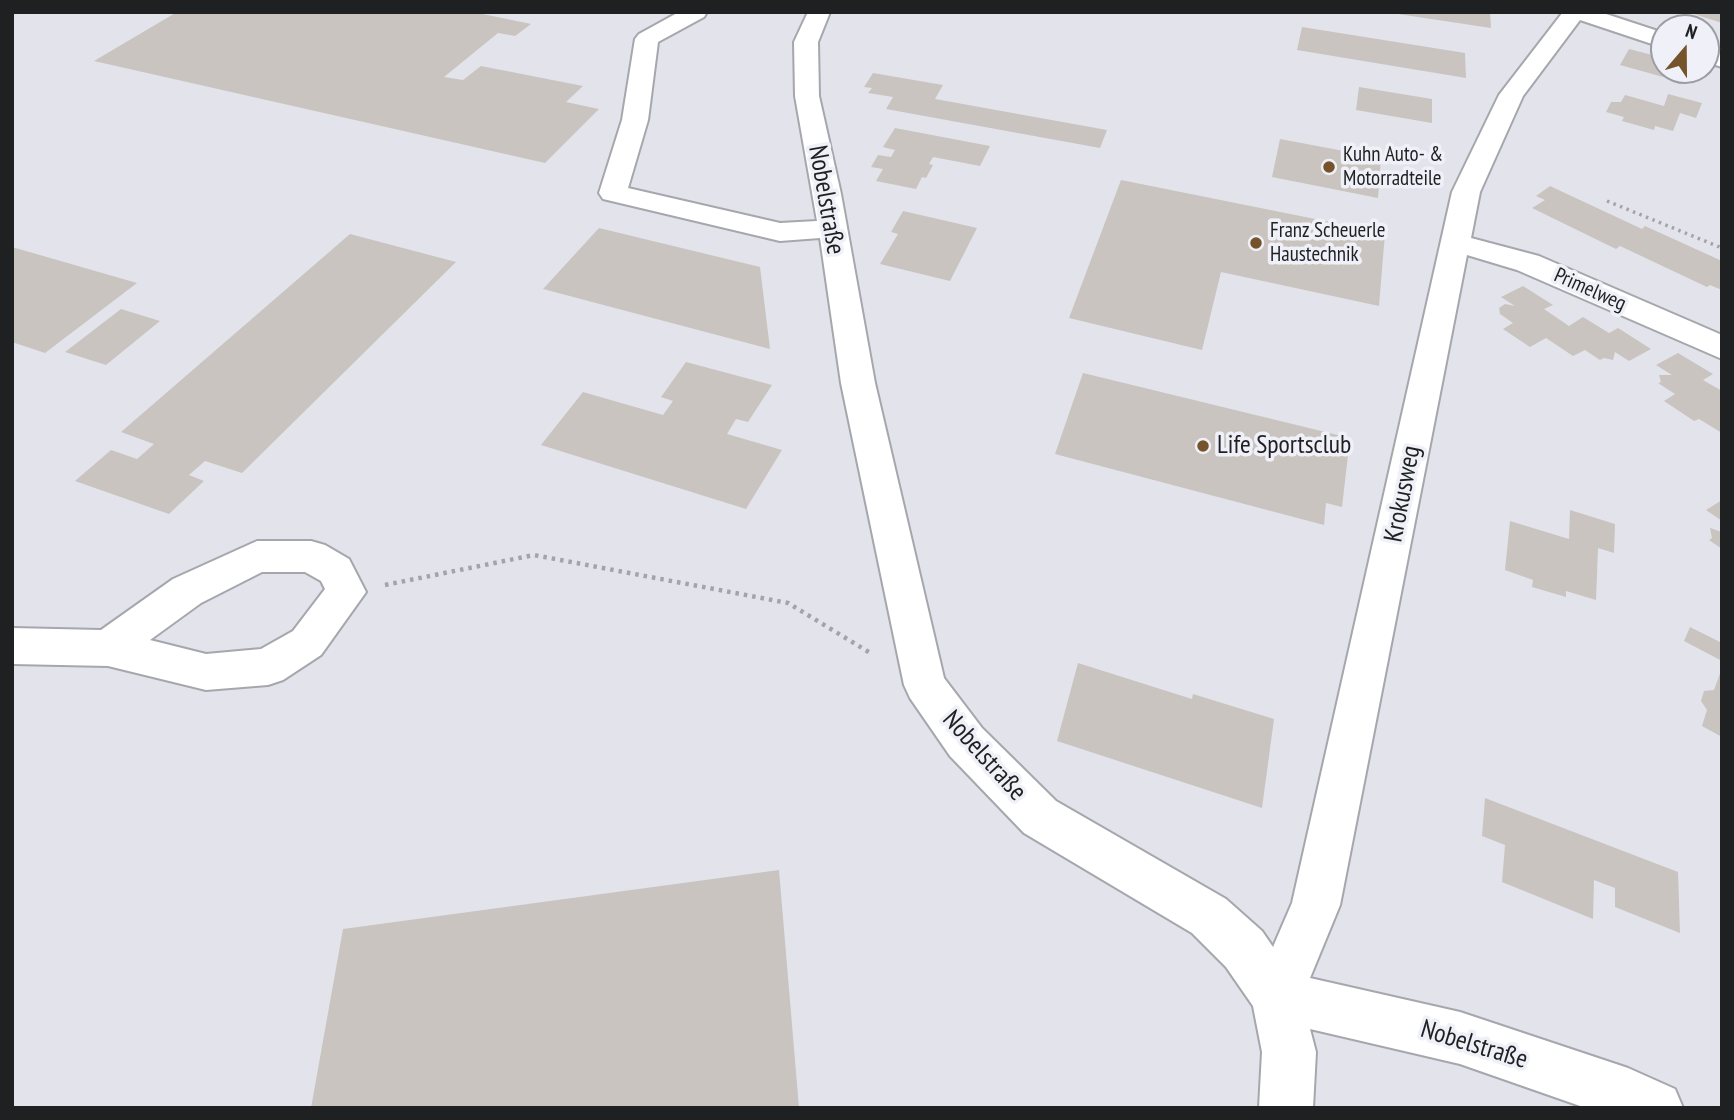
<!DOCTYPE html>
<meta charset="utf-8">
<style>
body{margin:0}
#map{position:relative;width:1734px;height:1120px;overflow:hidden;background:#e3e3eb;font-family:"PT Sans Narrow",sans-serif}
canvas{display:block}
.frame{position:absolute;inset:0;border:14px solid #1f2022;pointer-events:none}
.north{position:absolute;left:1650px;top:14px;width:70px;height:70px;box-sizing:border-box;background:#f0f1f8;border:2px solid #9c9da2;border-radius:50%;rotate:20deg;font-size:19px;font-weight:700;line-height:28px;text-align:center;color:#1f2022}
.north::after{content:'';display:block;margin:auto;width:24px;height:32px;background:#75532b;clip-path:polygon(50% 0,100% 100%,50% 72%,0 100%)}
</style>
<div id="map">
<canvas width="1734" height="1120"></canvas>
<div class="frame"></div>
<div class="north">N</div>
</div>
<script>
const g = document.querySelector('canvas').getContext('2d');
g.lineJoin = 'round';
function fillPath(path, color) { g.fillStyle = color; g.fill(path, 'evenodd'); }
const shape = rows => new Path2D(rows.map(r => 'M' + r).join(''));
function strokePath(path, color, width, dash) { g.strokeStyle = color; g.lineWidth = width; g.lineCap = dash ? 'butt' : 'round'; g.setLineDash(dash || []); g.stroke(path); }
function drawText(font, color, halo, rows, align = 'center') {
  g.font = font + ' "PT Sans Narrow",sans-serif'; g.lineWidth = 7; g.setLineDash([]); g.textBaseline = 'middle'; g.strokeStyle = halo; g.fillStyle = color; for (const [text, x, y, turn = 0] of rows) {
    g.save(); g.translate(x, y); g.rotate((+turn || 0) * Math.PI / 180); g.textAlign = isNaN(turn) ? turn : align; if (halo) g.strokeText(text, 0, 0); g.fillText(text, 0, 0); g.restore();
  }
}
const building = shape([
 [177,12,473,12,531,24,515,36,498,33,444,77,463,80,481,66,583,86,566,102,599,109,545,163,94,61],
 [1398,12,1490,12,1491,28,1398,14],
 [1722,12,1722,23,1691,13,1691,12],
 [1302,27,1465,53,1466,78,1297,50],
 [1629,49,1664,58,1664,70,1679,70,1674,80,1620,65],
 [873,73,943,85,935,99,1107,130,1100,148,886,109,893,97,868,93,872,88,864,87],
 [1359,87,1432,99,1432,123,1356,110],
 [1668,94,1702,103,1696,118,1680,113,1673,131,1655,126,1654,130,1622,121,1624,117,1606,112,1611,102,1621,102,1625,95,1664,106],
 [895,128,990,146,980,166,933,157,929,164,933,165,926,178,922,177,916,189,876,181,883,169,871,167,878,155,891,157,895,150,883,147],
 [1280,139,1381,158,1378,198,1272,177],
 [1121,180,1385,233,1379,306,1221,272,1202,350,1069,318],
 [1550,186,1642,229,1645,226,1722,261,1722,290,1710,285,1707,287,1620,246,1616,249,1532,208,1545,200,1536,196],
 [903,211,977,228,950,281,880,264,898,234,891,232],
 [599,228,760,267,770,349,543,289],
 [350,234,456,262,242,473,205,461,189,475,204,481,169,514,75,481,111,450,137,459,154,444,121,432],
 [12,247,137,283,45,353,12,342],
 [1523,286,1553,305,1544,309,1569,326,1583,317,1609,333,1618,328,1651,349,1629,361,1615,352,1613,360,1604,358,1600,360,1585,350,1573,356,1546,338,1530,347,1503,329,1513,323,1500,314,1499,308,1505,304,1515,306,1501,297],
 [121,309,160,321,106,365,65,352],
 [1678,353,1713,374,1703,380,1722,391,1722,433,1699,419,1694,421,1664,401,1675,394,1658,383,1661,382,1659,375,1672,375,1656,365],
 [686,362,772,385,748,422,736,419,727,434,782,450,746,509,541,445,583,392,663,415,673,401,661,397],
 [1083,373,1350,438,1342,507,1326,503,1324,525,1055,454],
 [1722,500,1722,521,1706,510],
 [1570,510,1615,524,1614,553,1598,548,1596,600,1566,591,1566,597,1532,587,1533,580,1505,570,1510,521,1569,539],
 [1710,528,1722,532,1722,549,1709,540,1712,538],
 [1690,627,1722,643,1722,661,1684,641],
 [1078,663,1192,699,1193,694,1274,719,1262,808,1057,741],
 [1722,668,1722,737,1702,726,1707,710,1701,701,1704,691,1714,690],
 [1485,798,1678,872,1680,933,1615,907,1615,888,1594,880,1593,919,1502,882,1505,845,1482,836],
 [779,870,799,1108,311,1108,343,929]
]);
const pathFar1 = shape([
 [1607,201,1722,248]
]);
const path = shape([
 [385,585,534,555,788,603,872,654]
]);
const minor = shape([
 [679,12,707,12,704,17,658,42,648,120,628,188,780,223,817,221,795,96,794,42,808,12,830,12,818,42,819,96,841,194,875,383,944,678,982,728,1056,801,1226,899,1262,931,1273,947,1292,903,1452,192,1499,95,1563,12,1600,12,1664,33,1664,48,1580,20,1523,96,1480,192,1471,238,1539,256,1722,335,1722,359,1517,270,1467,255,1340,905,1310,978,1460,1012,1628,1068,1675,1089,1683,1108,1586,1108,1460,1064,1310,1029,1316,1052,1313,1108,1259,1108,1262,1052,1253,1006,1226,967,1192,933,1024,833,950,756,910,698,904,685,841,383,820,238,780,241,603,199,599,193,622,120,635,39,639,34,679,12],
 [1706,47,1722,52,1722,67,1706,62,1706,47],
 [257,541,311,541,325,545,349,559,366,592,321,655,283,680,268,685,206,690,108,666,12,664,12,628,101,630,173,579,257,541],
 [262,572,305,572,321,581,325,589,293,631,261,649,206,654,150,640,201,603,262,572]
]);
const markers = [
 [1329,167,7,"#75532b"],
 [1256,243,7,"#75532b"],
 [1203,446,7,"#75532b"]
];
const farPoinames = [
 ["Kuhn Auto- &",1343,155],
 ["Motorradteile",1343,179],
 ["Franz Scheuerle",1270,231],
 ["Haustechnik",1270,255]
];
const farStreetnames = [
 ["Primelweg",1590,290,24]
];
const streetNames = [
 ["Nobelstraße",826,200,80],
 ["Krokusweg",1403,494,-79],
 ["Nobelstraße",984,756,48],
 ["Nobelstraße",1474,1045,17]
];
const poiNames = [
 ["Life Sportsclub",1217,446]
];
fillPath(building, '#c9c4bf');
strokePath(minor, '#a6a7ad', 4);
strokePath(pathFar1, '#a3a3a9', 3.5, [2.5, 4.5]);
strokePath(path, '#a3a3a9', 4.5, [3.5, 5]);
fillPath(minor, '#fff');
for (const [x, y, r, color] of markers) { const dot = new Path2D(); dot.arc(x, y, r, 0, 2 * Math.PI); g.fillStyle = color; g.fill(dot); strokePath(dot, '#f0f1f8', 2.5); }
drawText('21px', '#1f2022', '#f0f1f8', farPoinames, 'left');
drawText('21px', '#1f2022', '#f0f1f8', farStreetnames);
drawText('26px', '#1f2022', '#f0f1f8', streetNames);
drawText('26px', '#1f2022', '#f0f1f8', poiNames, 'left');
</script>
